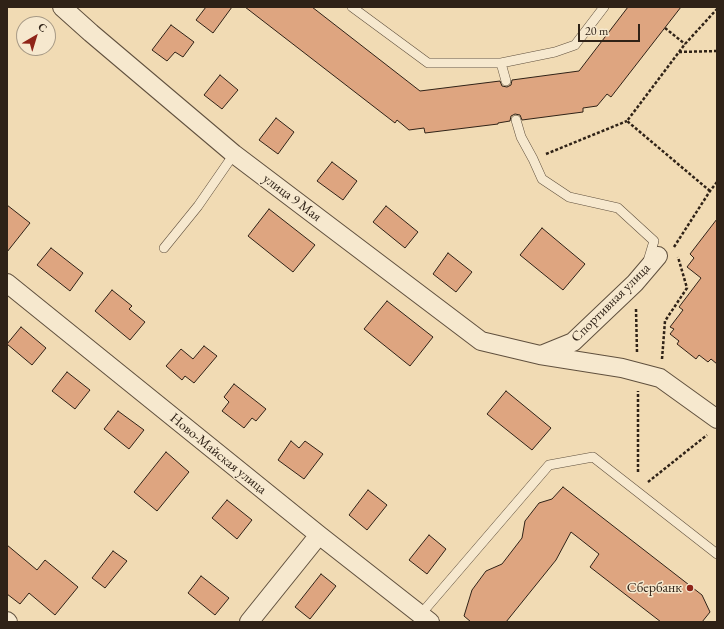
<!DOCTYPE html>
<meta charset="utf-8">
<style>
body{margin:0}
#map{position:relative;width:724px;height:629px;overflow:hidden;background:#f1dbb4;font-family:"EB Garamond",serif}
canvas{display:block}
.frame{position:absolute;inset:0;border:8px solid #2f2217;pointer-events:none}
.north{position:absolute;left:16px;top:16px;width:40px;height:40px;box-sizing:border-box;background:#f6e8ce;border:1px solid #a69985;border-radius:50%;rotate:38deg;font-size:11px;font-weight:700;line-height:16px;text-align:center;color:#2f2217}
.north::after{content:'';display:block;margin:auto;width:14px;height:18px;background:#8f2418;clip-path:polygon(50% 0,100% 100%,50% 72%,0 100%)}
.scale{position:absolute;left:578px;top:24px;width:62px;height:18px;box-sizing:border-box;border:2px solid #2f2217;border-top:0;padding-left:5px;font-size:12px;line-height:14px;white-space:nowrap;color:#2f2217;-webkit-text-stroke:3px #f6e8ce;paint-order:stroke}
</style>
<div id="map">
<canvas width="724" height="629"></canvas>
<div class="frame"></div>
<div class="north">С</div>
<div class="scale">20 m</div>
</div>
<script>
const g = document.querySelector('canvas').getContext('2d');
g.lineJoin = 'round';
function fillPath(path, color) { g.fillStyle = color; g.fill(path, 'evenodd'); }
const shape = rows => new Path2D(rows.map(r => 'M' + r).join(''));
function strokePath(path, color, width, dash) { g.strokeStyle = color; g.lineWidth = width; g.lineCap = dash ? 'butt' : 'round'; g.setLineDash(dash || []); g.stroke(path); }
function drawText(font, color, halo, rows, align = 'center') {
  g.font = font + ' "EB Garamond",serif'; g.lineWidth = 3; g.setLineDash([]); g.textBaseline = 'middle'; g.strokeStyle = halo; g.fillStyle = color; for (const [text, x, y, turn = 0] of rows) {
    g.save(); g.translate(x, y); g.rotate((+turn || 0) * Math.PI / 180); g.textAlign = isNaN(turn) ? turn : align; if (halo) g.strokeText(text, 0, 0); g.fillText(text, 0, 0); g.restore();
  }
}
const building = shape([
 [206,7,232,7,213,33,196,20,206,7],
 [245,7,312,7,420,91,500,81,502,86,507,87,511,85,512,80,579,71,628,7,681,7,611,97,607,94,597,106,583,108,583,112,522,120,520,115,515,114,511,116,510,121,498,123,498,124,425,133,424,128,409,130,397,120,395,123,245,7],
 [171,25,194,42,183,57,175,52,167,61,152,50,171,25],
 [220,75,238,90,222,109,204,95,220,75],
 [276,118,294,132,278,154,259,140,276,118],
 [332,162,357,181,343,200,317,181,332,162],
 [7,205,30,223,7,252,7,205],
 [386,206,418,232,405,248,373,222,386,206],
 [269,209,315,245,293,272,248,236,269,209],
 [717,219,717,364,711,359,708,362,699,355,696,359,677,344,679,341,670,334,674,329,670,327,683,310,679,307,701,278,687,267,694,258,690,254,717,219],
 [542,228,585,264,563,290,520,255,542,228],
 [51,248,83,273,70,291,37,265,51,248],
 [448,253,472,272,456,292,433,274,448,253],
 [112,290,132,306,129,309,145,322,130,340,95,311,112,290],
 [387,301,433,337,410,366,364,329,387,301],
 [21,327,46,348,32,365,7,344,21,327],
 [204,346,217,356,194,383,185,376,182,380,166,366,181,349,193,359,204,346],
 [67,372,90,390,75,409,52,391,67,372],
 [234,384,266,409,256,421,252,418,244,428,222,411,229,402,224,397,234,384],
 [506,391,551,428,532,450,487,414,506,391],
 [118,411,144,430,129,449,104,429,118,411],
 [291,441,299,448,305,441,323,454,304,479,278,460,291,441],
 [166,452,189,472,157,511,134,492,166,452],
 [563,487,702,595,710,612,702,622,661,622,590,567,599,554,571,532,556,560,506,622,471,622,464,616,472,590,486,571,502,564,522,538,525,521,539,503,552,499,563,487],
 [368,490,387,505,367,530,349,515,368,490],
 [227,500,252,520,237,539,212,518,227,500],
 [429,535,446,549,427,574,409,560,429,535],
 [7,545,37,570,45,560,78,587,55,615,29,593,20,604,7,594,7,545],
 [113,551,127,561,105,588,92,578,113,551],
 [321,574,336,586,310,619,295,607,321,574],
 [201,576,229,598,215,615,188,593,201,576]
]);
const path = shape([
 [665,28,685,44],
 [679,52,717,51],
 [546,154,627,121],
 [710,191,627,121,685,44,717,9],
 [674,247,710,191,717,182],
 [636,309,637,352],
 [662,359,665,321,687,288,678,257],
 [638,472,638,391],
 [648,482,707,435]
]);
const service = shape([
 [352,7,428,63,501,63,555,52,575,45,604,7],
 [501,63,506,81],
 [516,120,521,137,533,159,542,179,569,197,618,208,654,241,648,261],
 [164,248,198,206,234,154],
 [421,614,549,465,593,457,717,554]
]);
const minor = shape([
 [62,7,91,33,234,154,481,341,540,355,622,368,660,378,717,419],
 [7,283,319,535,430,622],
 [541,355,573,342,635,283,658,256],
 [7,621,8,622],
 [249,622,319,535]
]);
const markers = [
 [690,588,4,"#8f2418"]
];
const streetNames = [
 ["улица 9 Мая",292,198,37],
 ["Спортивная улица",611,303,-45],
 ["Ново-Майская улица",218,454,39]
];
const poiNames = [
 ["Сбербанк",682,588]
];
fillPath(building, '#dea580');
strokePath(building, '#2f2217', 1);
strokePath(service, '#60503e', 10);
strokePath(minor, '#60503e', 20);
strokePath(path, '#2f2217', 2.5, [3, 2]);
strokePath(service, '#f6e8ce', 9);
strokePath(minor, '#f6e8ce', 18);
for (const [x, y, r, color] of markers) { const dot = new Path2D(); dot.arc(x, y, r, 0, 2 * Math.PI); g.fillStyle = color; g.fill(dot); strokePath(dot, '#f6e8ce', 1.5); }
drawText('14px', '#2f2217', '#f6e8ce', streetNames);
drawText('14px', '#2f2217', '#f6e8ce', poiNames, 'right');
</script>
